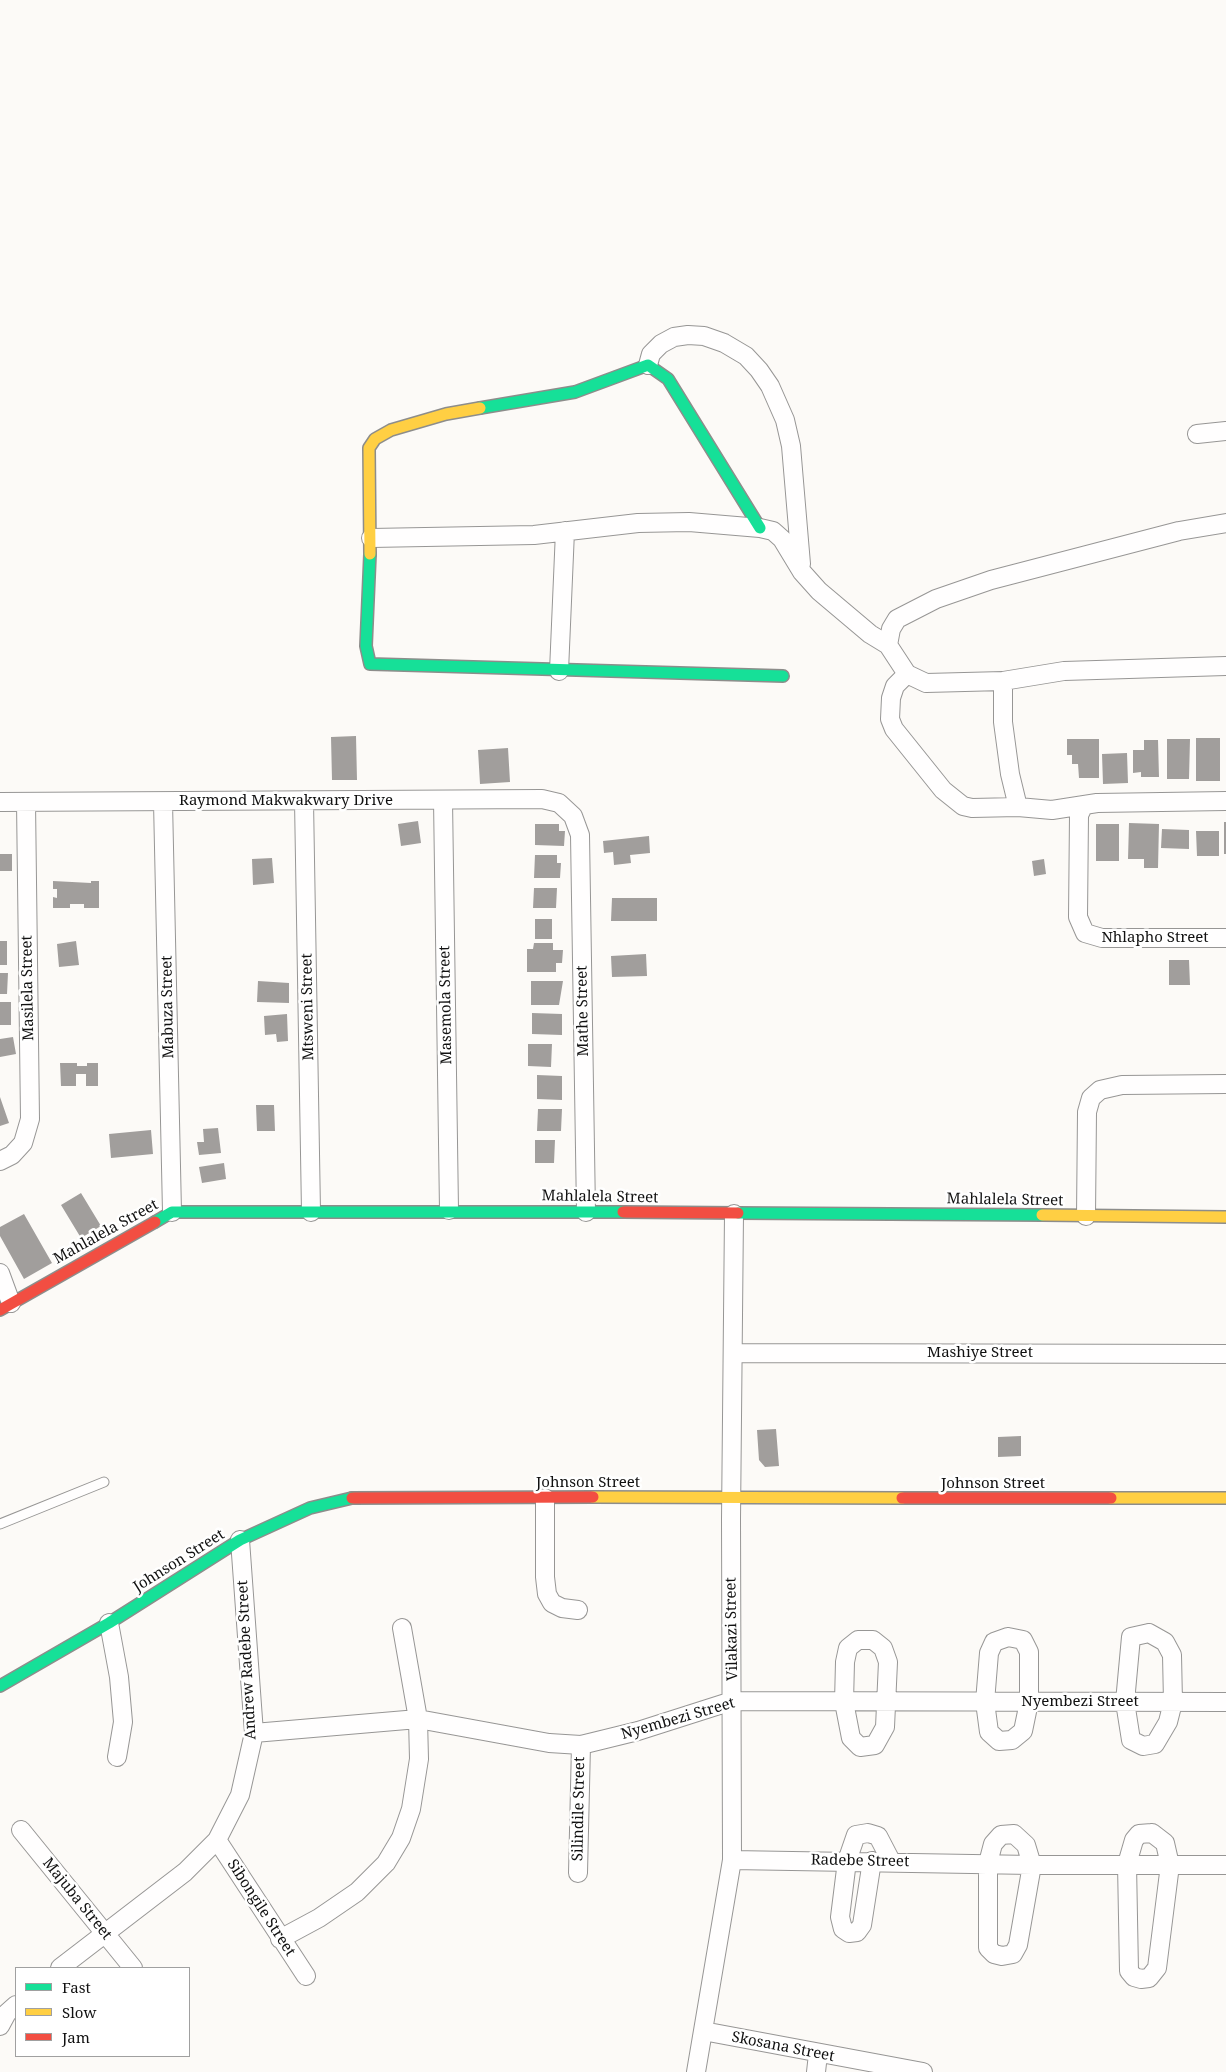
<!DOCTYPE html>
<style>
body{margin:0}
#map{position:relative;width:1226px;height:2072px;overflow:hidden;background:#fcfaf7;font-family:"Noto Serif",serif}
canvas{display:block}
.legend{position:absolute;left:15px;top:1967px;width:175px;height:90px;box-sizing:border-box;background:#fff;border:1px solid #a0a0a0;margin:0;padding:6px 9px;list-style:none;font-size:15px;color:#111}
.legend li{display:flex;align-items:center;gap:10px;height:25px}
.legend b{width:25px;border:1px solid #a0a0a0}
</style>
<div id="map">
<canvas width="1226" height="2072"></canvas>
<ul class="legend">
<li><b style="height:6px;background:#16e098"></b>Fast</li>
<li><b style="height:6px;background:#ffcf43"></b>Slow</li>
<li><b style="height:6px;background:#f24e42"></b>Jam</li>
</ul>
</div>
<script>
const g = document.querySelector('canvas').getContext('2d');
g.lineJoin = 'round';
function fillPath(path, color) { g.fillStyle = color; g.fill(path, 'evenodd'); }
const shape = rows => new Path2D(rows.map(r => 'M' + r).join(''));
function strokePath(path, color, width, dash) { g.strokeStyle = color; g.lineWidth = width; g.lineCap = dash ? 'butt' : 'round'; g.setLineDash(dash || []); g.stroke(path); }
function drawText(font, color, halo, rows, align = 'center') {
  g.font = font + ' "Noto Serif",serif'; g.lineWidth = 5; g.setLineDash([]); g.textBaseline = 'middle'; g.strokeStyle = halo; g.fillStyle = color; for (const [text, x, y, turn = 0] of rows) {
    g.save(); g.translate(x, y); g.rotate((+turn || 0) * Math.PI / 180); g.textAlign = isNaN(turn) ? turn : align; if (halo) g.strokeText(text, 0, 0); g.fillText(text, 0, 0); g.restore();
  }
}
const building = shape([
 [356,736,357,780,332,780,331,737],
 [1196,738,1220,738,1220,781,1196,781],
 [1067,739,1099,739,1099,778,1079,778,1078,764,1072,764,1072,755,1067,755],
 [1167,739,1190,739,1189,779,1167,779],
 [1144,740,1158,740,1159,777,1141,777,1141,772,1133,773,1133,750,1144,750],
 [508,748,510,782,480,784,478,750],
 [1127,753,1128,783,1103,784,1102,754],
 [418,821,421,843,401,846,398,824],
 [1224,822,1226,822,1226,854,1224,854],
 [1129,823,1159,824,1158,868,1144,868,1144,859,1128,859],
 [535,824,559,824,559,831,565,831,564,846,535,845],
 [1096,824,1119,824,1119,861,1096,861],
 [1162,829,1189,830,1189,849,1161,848],
 [1196,831,1219,831,1219,856,1197,856],
 [649,836,650,853,630,855,631,863,614,865,613,852,604,853,603,841],
 [0,854,12,854,12,871,0,871],
 [535,855,557,855,557,863,561,863,560,878,534,878],
 [272,858,274,883,253,885,252,859],
 [1044,859,1046,874,1034,876,1032,861],
 [53,881,91,883,91,881,99,881,99,908,84,908,84,904,70,904,70,908,53,908,53,897,57,898,57,889,53,889],
 [534,888,557,888,556,908,533,908],
 [612,898,657,898,657,921,611,921],
 [535,919,552,919,552,939,535,939],
 [0,941,7,941,7,965,0,965],
 [76,941,79,965,59,967,57,944],
 [534,943,553,943,553,950,563,950,562,963,556,963,556,972,527,972,527,949,533,949],
 [646,954,647,976,612,977,611,956],
 [1169,960,1189,960,1190,985,1169,985],
 [0,973,8,973,7,994,0,994],
 [258,981,289,983,289,1003,257,1002],
 [531,981,563,981,559,1005,531,1005],
 [0,1002,11,1002,11,1025,0,1025],
 [532,1013,562,1014,562,1035,532,1034],
 [287,1014,288,1041,277,1042,276,1034,265,1035,264,1016],
 [13,1037,16,1054,0,1057,0,1039],
 [528,1044,552,1044,551,1067,528,1066],
 [60,1063,77,1063,77,1066,87,1066,87,1063,98,1063,98,1086,86,1086,86,1074,76,1074,76,1086,61,1086],
 [537,1075,562,1076,562,1100,537,1099],
 [0,1097,9,1123,0,1126],
 [256,1105,274,1105,275,1131,257,1131],
 [538,1109,562,1109,561,1131,537,1131],
 [218,1128,221,1153,199,1155,197,1142,204,1142,203,1129],
 [151,1130,153,1154,111,1158,109,1134],
 [535,1140,555,1140,554,1163,535,1163],
 [224,1163,226,1179,202,1183,199,1167],
 [81,1193,101,1226,81,1238,61,1205],
 [24,1214,52,1263,24,1279,0,1236,0,1227],
 [776,1429,779,1466,765,1467,759,1460,757,1430],
 [1021,1436,1021,1456,998,1457,998,1437]
]);
const lane = shape([
 [0,1524,104,1482]
]);
const street = shape([
 [648,365,651,354,661,344,674,337,688,335,704,336,724,343,746,356,759,370,770,386,785,420,791,446,801,564],
 [1197,434,1226,431],
 [371,538,534,535,638,523,689,522,760,528,773,531,782,539,802,572,819,591,870,634,888,645,907,674,926,683,1003,681,1064,671,1226,666],
 [888,645,891,629,897,619,936,599,991,580,1179,531,1226,523],
 [559,671,565,531],
 [907,674,895,686,891,698,890,719,894,729,943,790,963,806,972,808,1018,807,1052,810,1097,803,1226,801],
 [1003,681,1003,722,1010,774,1018,807],
 [443,800,449,1210],
 [304,801,311,1212],
 [0,802,542,799,559,803,573,816,580,835,586,1212],
 [163,802,172,1212],
 [1084,805,1079,815,1078,917,1085,933,1102,938,1226,938],
 [0,1161,12,1155,23,1143,30,1119,26,802],
 [1086,1216,1087,1112,1091,1098,1100,1090,1122,1085,1226,1084],
 [0,1273,11,1303],
 [734,1353,1226,1354],
 [545,1498,545,1577,547,1594,552,1603,562,1608,578,1610],
 [109,1623,119,1677,123,1722,117,1757],
 [1149,1633,1165,1642,1172,1655,1173,1702,1168,1722,1155,1744,1143,1746,1131,1740,1125,1702,1131,1637,1149,1633],
 [1008,1637,1023,1640,1029,1652,1029,1702,1023,1731,1012,1740,999,1741,989,1732,985,1702,989,1653,994,1642,1008,1637],
 [858,1640,873,1640,883,1648,888,1662,885,1727,875,1745,860,1747,851,1738,844,1702,845,1662,848,1648,858,1640],
 [254,1733,418,1719,549,1743,581,1745,638,1731,732,1701,1226,1702],
 [21,1830,133,1968],
 [1152,1833,1165,1843,1170,1865,1157,1968,1149,1978,1141,1979,1134,1977,1129,1971,1127,1864,1134,1840,1139,1834,1152,1833],
 [1014,1834,1026,1845,1032,1865,1018,1945,1013,1954,1002,1956,994,1954,988,1948,988,1863,993,1844,1001,1835,1014,1834],
 [217,1840,306,1976],
 [732,1860,1032,1865,1226,1865],
 [872,1861,862,1925,857,1932,849,1933,843,1929,840,1917,847,1861,856,1835,868,1833,878,1836,891,1861],
 [578,1873,581,1745],
 [280,1939,319,1918,357,1892,386,1863,401,1838,411,1809,419,1759,418,1719,402,1628],
 [60,1968,185,1872,217,1840,240,1795,254,1733,240,1540],
 [0,2026,7,2013,16,2005],
 [703,2031,923,2072],
 [696,2072,732,1860,731,1519,734,1214],
 [816,2072,818,2054]
]);
const fast = shape([
 [480,408,575,392,648,365,668,379,760,528],
 [370,554,366,646,370,664,783,676],
 [738,1213,1042,1215],
 [155,1222,172,1212,623,1212],
 [0,1686,109,1623,240,1540,310,1508,352,1498]
]);
const slow = shape([
 [370,554,369,448,375,439,391,430,446,414,480,408],
 [1042,1215,1226,1217],
 [593,1497,902,1498],
 [1111,1498,1226,1498]
]);
const jam = shape([
 [623,1212,738,1213],
 [0,1310,155,1222],
 [352,1498,593,1497],
 [902,1498,1111,1498]
]);
const streetNames = [
 ["Raymond Makwakwary Drive",286,801],
 ["Nhlapho Street",1155,938],
 ["Masilela Street",28,988,-91],
 ["Masemola Street",446,1005,-91],
 ["Mabuza Street",168,1007,-91],
 ["Mtsweni Street",308,1007,-91],
 ["Mathe Street",583,1011,-91],
 ["Mahlalela Street",600,1197,1],
 ["Mahlalela Street",1005,1200,1],
 ["Mahlalela Street",106,1232,-29],
 ["Mashiye Street",980,1353],
 ["Johnson Street",588,1483],
 ["Johnson Street",993,1484],
 ["Johnson Street",179,1561,-32],
 ["Vilakazi Street",732,1629,-91],
 ["Andrew Radebe Street",247,1660,-93],
 ["Nyembezi Street",1080,1702],
 ["Nyembezi Street",678,1719,-16],
 ["Silindile Street",579,1809,-89],
 ["Radebe Street",860,1861,1],
 ["Majuba Street",77,1899,51],
 ["Sibongile Street",261,1908,57],
 ["Skosana Street",783,2047,11]
];
fillPath(building, '#a19e9c');
strokePath(lane, '#979695', 11);
strokePath(street, '#979695', 20);
strokePath(fast, '#8d8d8b', 14);
strokePath(slow, '#8d8d8b', 14);
strokePath(jam, '#8d8d8b', 14);
strokePath(lane, '#fffefe', 9);
strokePath(street, '#fffefe', 18);
strokePath(fast, '#16e098', 11);
strokePath(slow, '#ffcf43', 11);
strokePath(jam, '#f24e42', 11);
drawText('15px', '#111', '#fff', streetNames);
</script>
